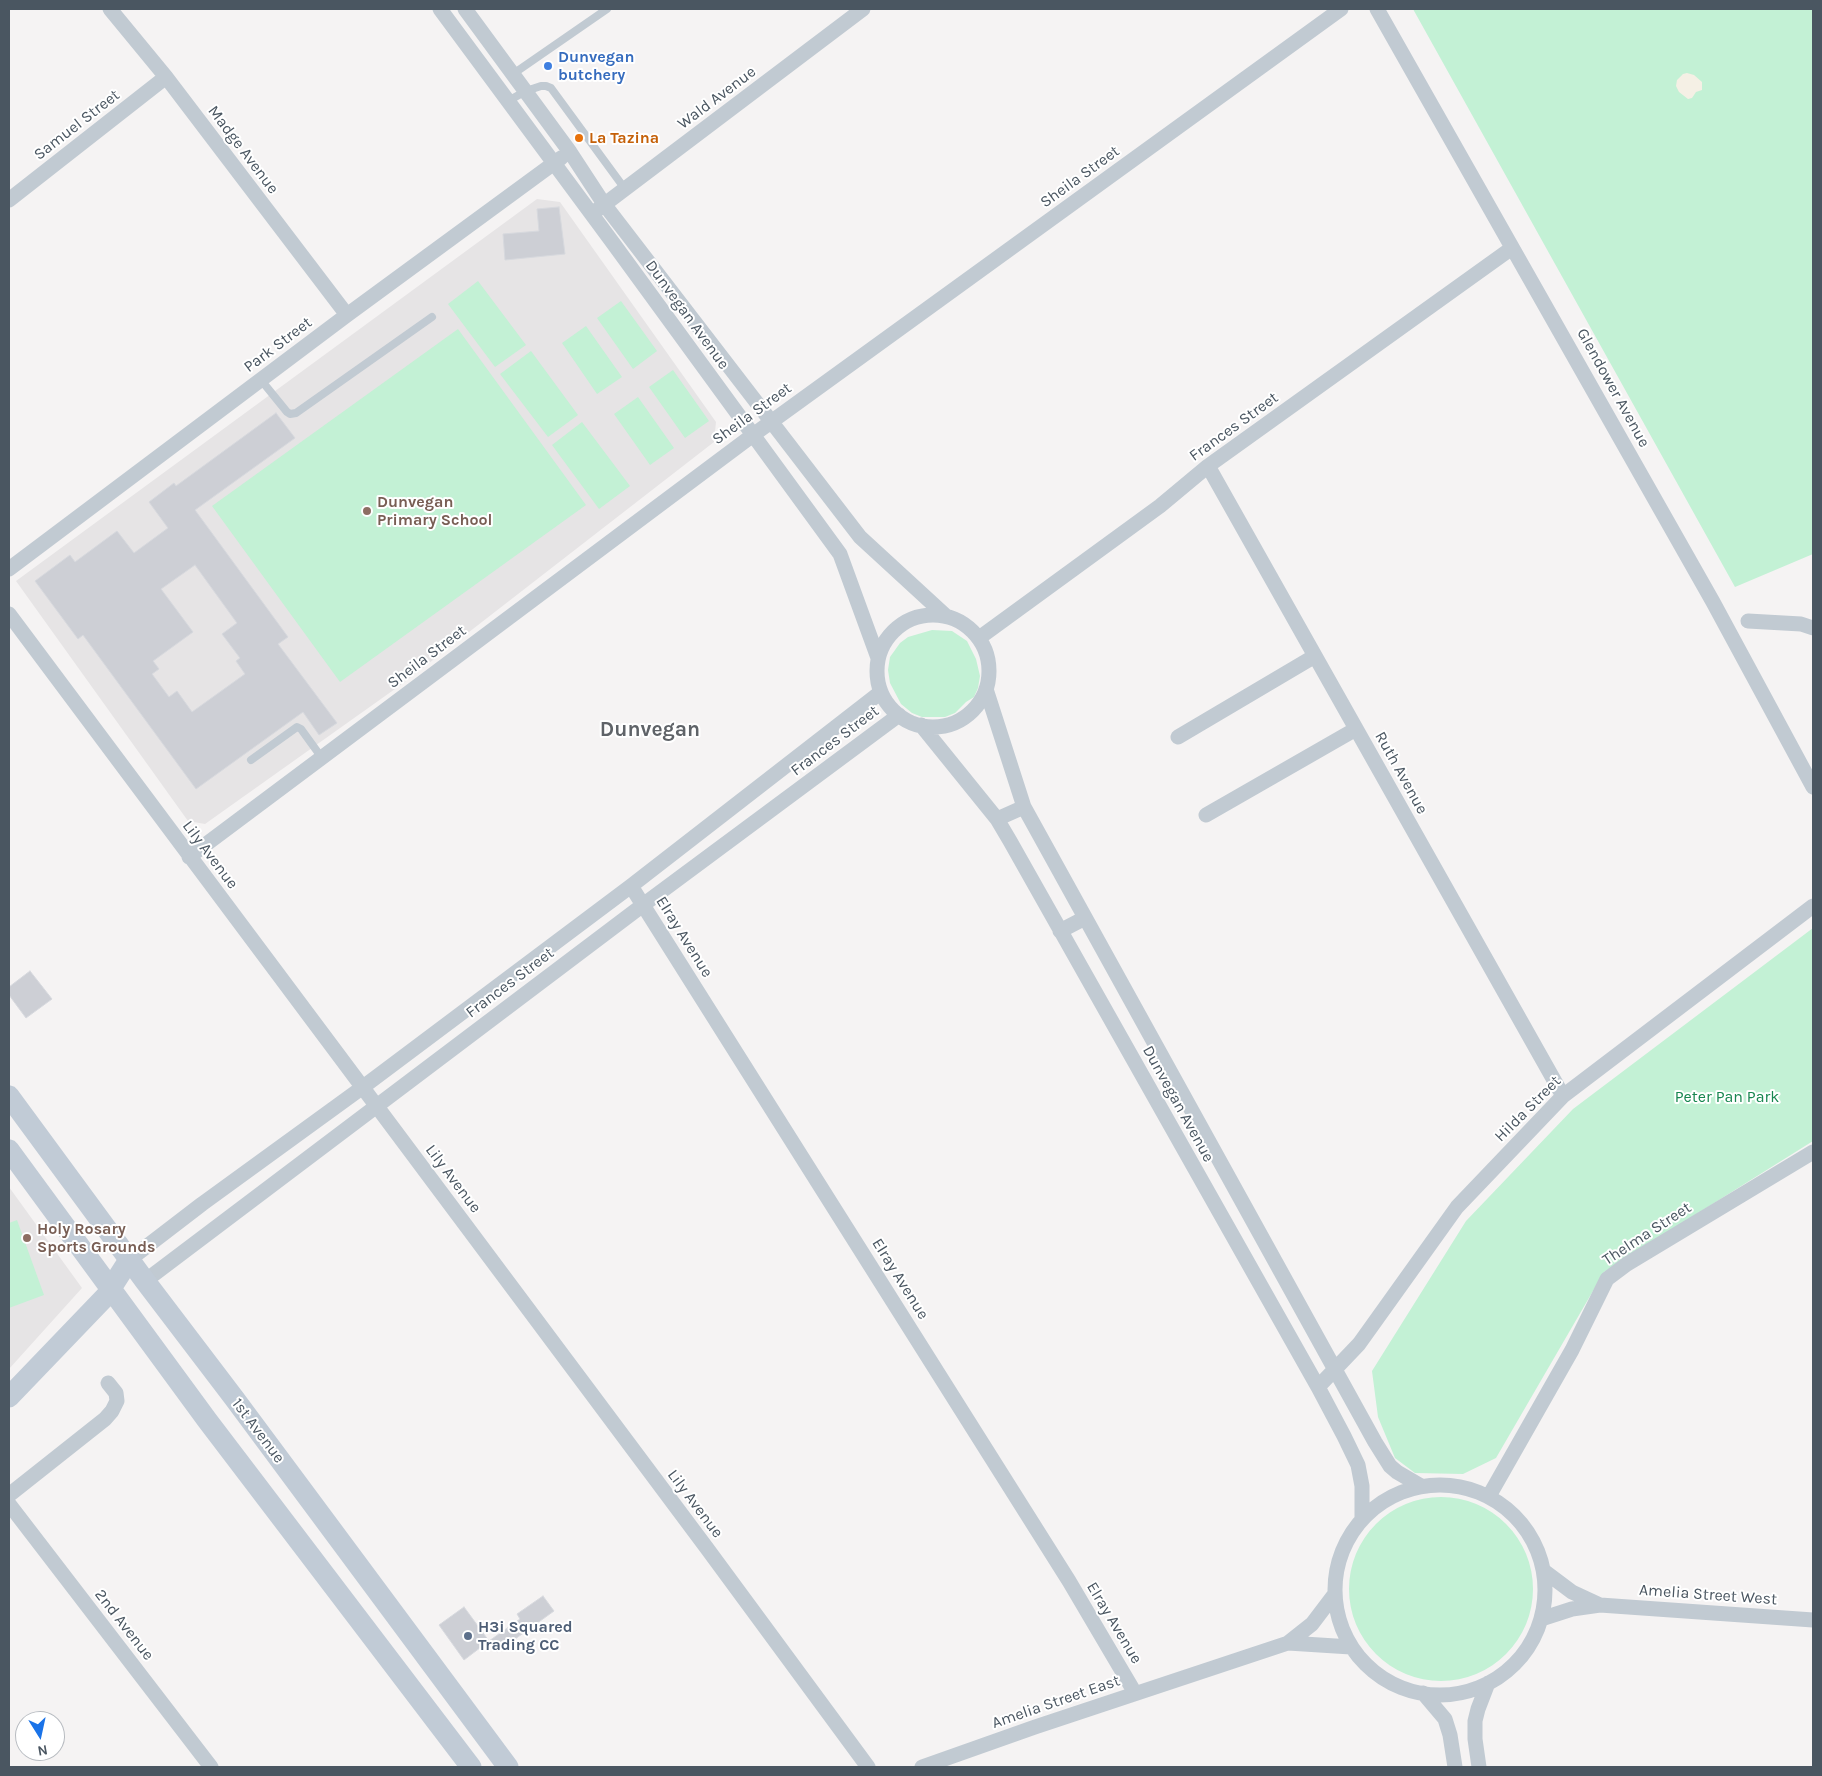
<!DOCTYPE html>
<style>
body{margin:0}
#map{position:relative;width:1822px;height:1776px;overflow:hidden;background:#f5f3f3;font-family:Karla,sans-serif}
canvas{display:block}
.frame{position:absolute;inset:0;border:10px solid #4a5661;pointer-events:none}
.north{position:absolute;left:15px;top:1711px;width:50px;height:50px;box-sizing:border-box;background:#fff;border:1px solid #b7bbc0;border-radius:50%;rotate:170deg;font-size:14px;font-weight:700;line-height:20px;text-align:center;color:#4a5661}
.north::after{content:'';display:block;margin:auto;width:18px;height:22px;background:#1a73e8;clip-path:polygon(50% 0,100% 100%,50% 72%,0 100%)}
</style>
<div id="map">
<canvas width="1822" height="1776"></canvas>
<div class="frame"></div>
<div class="north">N</div>
</div>
<script>
const g = document.querySelector('canvas').getContext('2d');
g.lineJoin = 'round';
function fillPath(path, color) { g.fillStyle = color; g.fill(path, 'evenodd'); }
const shape = rows => new Path2D(rows.map(r => 'M' + r).join(''));
function strokePath(path, color, width, dash) { g.strokeStyle = color; g.lineWidth = width; g.lineCap = dash ? 'butt' : 'round'; g.setLineDash(dash || []); g.stroke(path); }
function drawText(font, color, halo, rows, align = 'center') {
  g.font = font + ' Karla,sans-serif'; g.lineWidth = 4; g.setLineDash([]); g.textBaseline = 'middle'; g.strokeStyle = halo; g.fillStyle = color; for (const [text, x, y, turn = 0] of rows) {
    g.save(); g.translate(x, y); g.rotate((+turn || 0) * Math.PI / 180); g.textAlign = isNaN(turn) ? turn : align; if (halo) g.strokeText(text, 0, 0); g.fillText(text, 0, 0); g.restore();
  }
}
const education = shape([
 [537,199,560,202,716,422,714,442,402,684,205,824,188,821,16,581],
 [9,1187,82,1288,9,1369]
]);
const green = shape([
 [1413,9,1813,9,1813,554,1735,587],
 [478,281,526,345,495,367,448,304],
 [621,301,657,351,633,369,597,318],
 [586,326,622,377,597,394,562,343],
 [458,329,586,505,340,682,212,506],
 [531,351,578,415,548,437,500,374],
 [673,370,709,421,685,438,649,387],
 [638,397,674,448,650,465,614,414],
 [582,422,630,486,599,509,552,445],
 [932,630,952,631,967,641,976,659,980,676,978,688,974,697,966,702,955,713,945,717,922,717,912,713,901,704,890,683,888,670,890,657,900,643,908,637],
 [1813,928,1813,1141,1604,1272,1496,1458,1463,1474,1415,1473,1395,1458,1378,1417,1372,1371,1466,1221,1573,1109],
 [17,1220,44,1295,9,1308,9,1223],
 '1349 1589a92 92 0 1 1 184 0a92 92 0 1 1-184 0Z'
]);
const sand = shape([
 [1687,73,1694,75,1702,82,1702,90,1696,92,1692,98,1688,99,1679,92,1676,86,1677,80,1683,74]
]);
const building = shape([
 [559,207,565,254,505,260,503,234,539,231,537,209,559,207],
 [276,413,295,438,195,510,288,637,278,644,337,723,319,735,303,712,196,789,83,635,78,639,35,581,70,555,75,562,117,531,134,553,168,528,149,502,174,483,176,486,276,413],
 [195,565,237,623,222,634,240,658,236,661,245,674,192,712,177,691,169,697,152,674,159,669,153,661,193,632,161,589,195,565],
 [30,971,52,999,26,1018,9,995,9,987,30,971],
 [543,1596,554,1611,497,1652,489,1641,520,1619,517,1614,543,1596],
 [464,1607,489,1641,464,1660,439,1625,464,1607]
]);
const lane = shape([
 [513,74,607,9],
 [508,101,526,91,541,86,546,86,551,88,625,189],
 [261,380,287,412,290,414,296,413,432,317],
 [251,760,297,727,301,729,322,758]
]);
const street = shape([
 [110,9,166,77,347,315],
 [440,9,613,243,840,554,878,658],
 [465,9,570,152,604,204,860,537,946,616],
 [1377,9,1713,602,1813,787],
 [9,200,166,77],
 [597,210,863,9],
 [1208,466,1563,1096],
 [9,569,347,315,561,158],
 [9,614,706,1547,868,1767],
 '877 671a56 56 0 1 1 112 0a56 56 0 1 1-112 0Z',
 [1748,621,1801,624,1813,628],
 [979,638,1160,506,1208,466,1512,248],
 [986,689,1024,807,1375,1442,1390,1466,1397,1472,1421,1486],
 [921,725,997,819,1010,841,1318,1387,1344,1436,1358,1465,1362,1486,1362,1520],
 [1178,737,1315,656],
 [1206,815,1356,729],
 [997,819,1024,807],
 [189,857,753,435,1341,9],
 [631,886,1069,1581,1135,1693],
 [1060,931,1085,918],
 [129,1260,202,1204,363,1087,631,886,881,692],
 [145,1281,643,905,899,715],
 [1318,1387,1359,1344,1457,1207,1563,1096,1813,906],
 '1335 1590a105 105 0 1 1 210 0a105 105 0 1 1-210 0Z',
 [9,1495,105,1419,112,1411,117,1401,116,1393,108,1383],
 [1489,1496,1572,1350,1607,1279,1627,1264,1813,1152],
 [9,1504,211,1767],
 [1544,1571,1572,1592,1600,1605],
 [1541,1619,1572,1609,1600,1605,1813,1620],
 [1288,1643,1351,1647],
 [1423,1693,1445,1719,1450,1735,1455,1767],
 [922,1767,1035,1727,1288,1643,1312,1624,1334,1595],
 [1479,1767,1475,1739,1475,1721,1478,1709,1488,1683]
]);
const secondary = shape([
 [9,1096,145,1281,234,1398,508,1767],
 [9,1150,207,1420,471,1767],
 [9,1397,106,1296,129,1260]
]);
const markers = [
 [548,66,5,"#3f7fe0"],
 [579,138,5,"#e8710a"],
 [367,511,5,"#8d6e63"],
 [27,1238,5,"#8d6e63"],
 [468,1636,5,"#5c6f8a"]
];
const shopNames = [
 ["Dunvegan",558,57],
 ["butchery",558,75]
];
const streetNames = [
 ["Wald Avenue",717,98,-37],
 ["Samuel Street",77,125,-38],
 ["Madge Avenue",243,150,53],
 ["Sheila Street",1080,177,-36],
 ["Dunvegan Avenue",687,315,54],
 ["Park Street",278,345,-37],
 ["Glendower Avenue",1613,388,61],
 ["Sheila Street",752,414,-36],
 ["Frances Street",1234,427,-36],
 ["Sheila Street",427,657,-37],
 ["Frances Street",835,741,-37],
 ["Ruth Avenue",1401,773,61],
 ["Lily Avenue",210,855,53],
 ["Elray Avenue",684,937,58],
 ["Frances Street",510,983,-37],
 ["Dunvegan Avenue",1178,1104,61],
 ["Hilda Street",1528,1109,-45],
 ["Lily Avenue",453,1179,53],
 ["Thelma Street",1647,1234,-33],
 ["Elray Avenue",900,1279,58],
 ["1st Avenue",258,1431,53],
 ["Lily Avenue",695,1504,53],
 ["Amelia Street West",1708,1595,4],
 ["Elray Avenue",1114,1623,59],
 ["2nd Avenue",124,1625,52],
 ["Amelia Street East",1056,1702,-19]
];
const foodNames = [
 ["La Tazina",589,138]
];
const educationNames = [
 ["Dunvegan",377,502],
 ["Primary School",377,520],
 ["Holy Rosary",37,1229],
 ["Sports Grounds",37,1247]
];
const parkNames = [
 ["Peter Pan Park",1727,1097]
];
const serviceNames = [
 ["H3i Squared",478,1627],
 ["Trading CC",478,1645]
];
const districtNames = [
 ["Dunvegan",650,730]
];
fillPath(education, '#e6e4e5');
fillPath(green, '#c3f1d5');
fillPath(sand, '#f5f0e5');
fillPath(building, '#cdcfd5');
strokePath(building, '#d7d9de', 1);
strokePath(lane, '#c1cad2', 8);
strokePath(street, '#c1cad2', 15);
strokePath(secondary, '#c1cbd6', 21);
for (const [x, y, r, color] of markers) { const dot = new Path2D(); dot.arc(x, y, r, 0, 2 * Math.PI); g.fillStyle = color; g.fill(dot); strokePath(dot, '#fff', 2); }
drawText('bold 16px', '#366cbe', '#fff', shopNames, 'left');
drawText('16px', '#4a5661', '#fff', streetNames);
drawText('bold 16px', '#c56008', '#fff', foodNames, 'left');
drawText('bold 16px', '#785e54', '#fff', educationNames, 'left');
drawText('16px', '#17864f', '#fff', parkNames);
drawText('bold 16px', '#4e5e75', '#fff', serviceNames, 'left');
drawText('bold 21px', '#5f6368', '#fff', districtNames);
</script>
